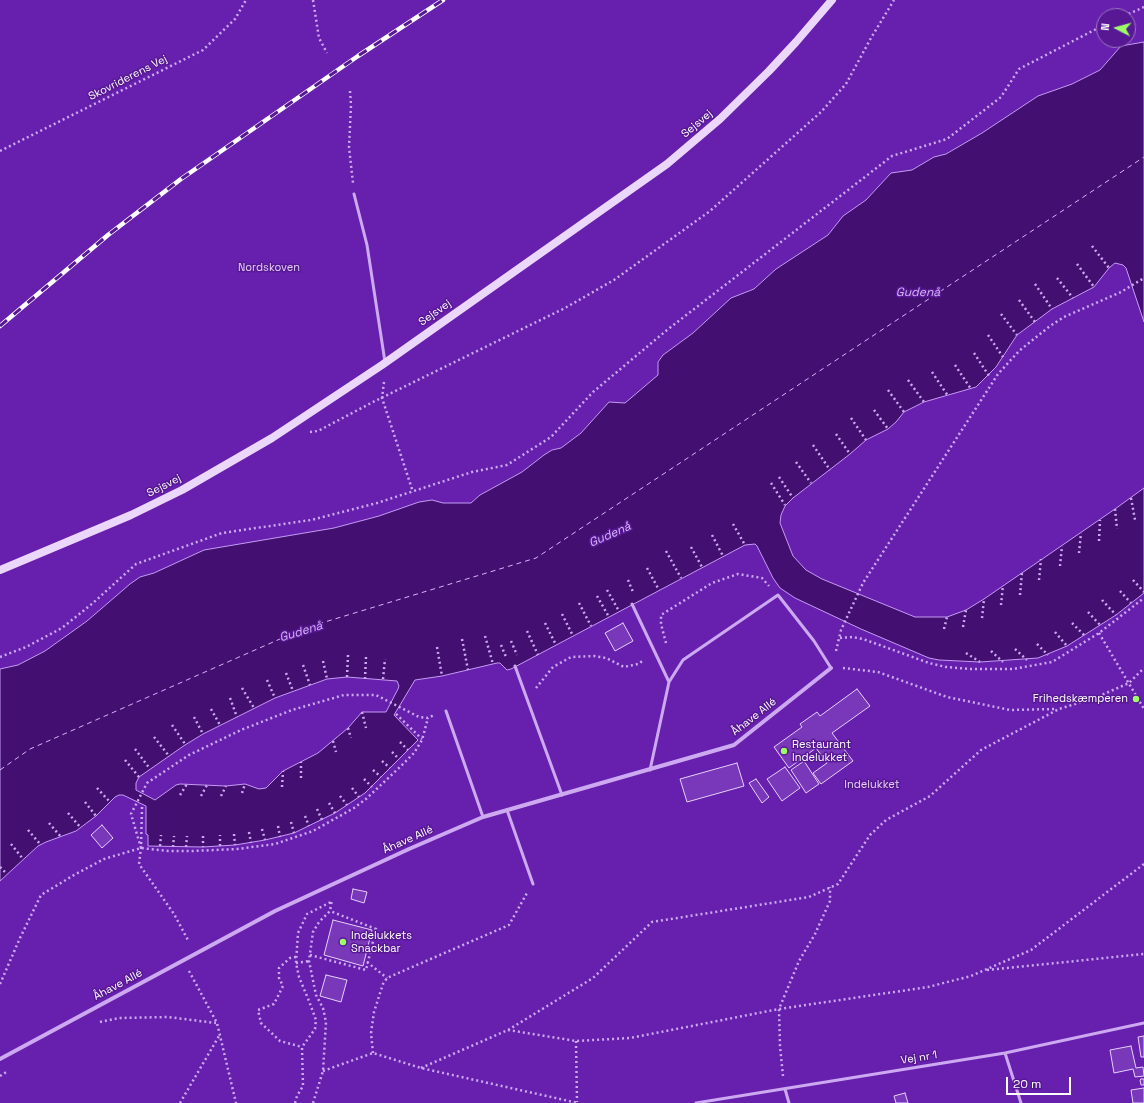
<!DOCTYPE html>
<meta charset="utf-8">
<style>
body{margin:0}
#map{position:relative;width:1144px;height:1103px;overflow:hidden;background:#581894;font-family:"Space Grotesk",sans-serif}
canvas{display:block}
.north{position:absolute;left:1096px;top:8px;width:40px;height:40px;box-sizing:border-box;background:#581894;border:1px solid #9b74bf;border-radius:50%;rotate:276deg;font-size:11px;font-weight:700;line-height:16px;text-align:center;color:#fff}
.north::after{content:'';display:block;margin:auto;width:14px;height:18px;background:#9cff68;clip-path:polygon(50% 0,100% 100%,50% 72%,0 100%)}
.scale{position:absolute;left:1006px;top:1077px;width:65px;height:18px;box-sizing:border-box;border:2px solid #fff;border-top:0;padding-left:5px;font-size:12px;line-height:14px;white-space:nowrap;color:#fff;-webkit-text-stroke:3px #581894;paint-order:stroke}
</style>
<div id="map">
<canvas width="1144" height="1103"></canvas>
<div class="north">N</div>
<div class="scale">20 m</div>
</div>
<script>
const g = document.querySelector('canvas').getContext('2d');
g.lineJoin = 'round';
function fillPath(path, color) { g.fillStyle = color; g.fill(path, 'evenodd'); }
const shape = rows => new Path2D(rows.map(r => 'M' + r).join(''));
function strokePath(path, color, width, dash) { g.strokeStyle = color; g.lineWidth = width; g.lineCap = dash ? 'butt' : 'round'; g.setLineDash(dash || []); g.stroke(path); }
function drawText(font, color, halo, rows, align = 'center') {
  g.font = font + ' "Space Grotesk",sans-serif'; g.lineWidth = 3; g.setLineDash([]); g.textBaseline = 'middle'; g.strokeStyle = halo; g.fillStyle = color; for (const [text, x, y, turn = 0] of rows) {
    g.save(); g.translate(x, y); g.rotate((+turn || 0) * Math.PI / 180); g.textAlign = isNaN(turn) ? turn : align; if (halo) g.strokeText(text, 0, 0); g.fillText(text, 0, 0); g.restore();
  }
}
const green = shape([
 [0,0,1144,0,1144,42,1121,46,1100,70,1072,84,1038,96,982,133,946,154,934,157,912,170,891,173,866,200,843,216,828,235,776,269,754,289,731,298,693,333,663,355,658,362,658,375,625,403,609,402,581,433,561,448,552,450,544,455,522,472,480,495,471,503,443,503,432,500,419,502,379,516,334,528,252,542,140,577,130,584,87,621,45,651,18,665,0,669],
 [1104,16,1128,16,1128,40,1104,40],
 [1144,242,1144,1103,0,1103,0,881,38,846,46,842,76,831,96,816,115,797,135,783,139,777,185,744,275,698,327,679,347,677,397,681,426,679,497,663,511,668,745,545,749,544,780,523,781,515,785,505,793,498,850,454,866,440,888,429,896,422,904,412,924,402,976,387,996,367,1017,335,1052,309,1094,287,1109,268]
]);
const water = shape([
 [1144,42,1144,322,1126,268,1123,265,1115,263,1109,268,1094,287,1052,309,1017,335,996,367,976,387,924,402,904,412,896,422,888,429,866,440,850,454,793,498,785,506,781,515,780,523,793,556,806,570,822,579,915,617,947,617,966,610,984,599,1115,509,1144,488,1144,593,1116,615,1067,646,1038,658,980,662,939,660,929,658,861,629,795,598,780,588,773,578,757,546,755,544,745,545,511,669,507,670,500,663,497,663,442,676,415,680,394,715,418,740,365,793,335,813,294,833,265,840,235,845,203,847,148,846,148,835,146,834,146,806,123,795,119,795,115,797,96,816,76,831,46,842,38,846,0,881,0,669,18,665,45,651,87,621,130,584,140,577,154,573,204,550,334,528,379,516,419,502,432,500,443,503,471,503,480,495,522,472,544,455,552,450,561,448,581,433,609,402,625,403,658,375,658,362,663,355,693,333,731,298,754,289,776,269,828,235,843,216,866,200,891,173,912,170,934,157,946,154,982,133,1038,96,1072,84,1100,70,1121,46,1144,42],
 [347,677,397,681,399,686,398,689,386,712,362,712,348,728,318,753,283,771,266,788,259,789,245,784,226,786,180,784,176,785,155,800,136,790,136,783,139,777,185,745,203,734,275,698,327,679,347,677]
]);
const ferry = shape([
 [0,770,30,749,305,628,536,558,1144,157]
]);
const building = shape([
 [623,623,633,641,615,651,605,633,623,623],
 [857,689,870,706,832,733,853,761,821,784,813,773,827,763,816,748,789,768,774,747,802,727,800,724,817,712,820,716,857,689],
 [804,761,819,784,806,793,791,770,804,761],
 [737,763,744,786,687,802,680,779,737,763],
 [785,767,800,788,782,801,767,779,785,767],
 [756,779,769,797,762,803,749,783,756,779],
 [102,825,113,838,102,848,91,835,102,825],
 [353,889,367,892,364,903,351,899,353,889],
 [333,920,372,930,363,966,324,955,333,920],
 [326,975,347,980,341,1002,320,996,326,975],
 [1144,1036,1144,1057,1141,1057,1138,1037,1144,1036],
 [1131,1046,1136,1068,1143,1067,1144,1076,1135,1077,1133,1069,1114,1073,1110,1050,1131,1046],
 [1141,1079,1144,1079,1144,1085,1141,1085,1140,1080,1141,1079],
 [1144,1088,1144,1103,1133,1103,1131,1090,1144,1088],
 [905,1093,908,1103,896,1103,894,1096,905,1093]
]);
const path = shape([
 [313,0,319,38,327,53],
 [1124,16,1144,7],
 [350,91,351,105,349,147,353,183],
 [0,151,203,50,235,19,246,0],
 [1092,246,1109,268],
 [1077,264,1094,287],
 [1057,278,1073,298],
 [1035,284,1052,309],
 [1019,300,1035,322],
 [1001,314,1017,335],
 [988,335,1003,357],
 [974,353,989,376],
 [955,365,971,389],
 [932,372,948,396],
 [908,380,924,402],
 [384,382,382,398,413,492],
 [888,390,904,412],
 [874,410,888,429],
 [851,418,866,440],
 [310,432,318,431,373,402,565,308,614,280,710,211,821,112,846,84,871,38,894,0],
 [836,434,850,454],
 [813,445,830,470],
 [796,462,811,483],
 [779,477,793,498],
 [771,483,785,505],
 [1131,498,1135,520],
 [1115,509,1117,529],
 [733,524,745,545],
 [712,535,723,556],
 [1099,541,1100,520],
 [691,547,702,567],
 [666,551,681,578],
 [1079,553,1081,533],
 [1060,566,1062,546],
 [647,568,659,590],
 [628,580,633,592],
 [1039,580,1041,559],
 [1133,580,1144,592],
 [607,590,619,611],
 [1120,591,1131,603],
 [1020,595,1022,572],
 [597,596,609,617],
 [1102,600,1116,615],
 [579,603,591,626],
 [1001,605,1003,585],
 [1088,612,1100,625],
 [562,614,573,636],
 [982,618,984,599],
 [545,623,556,645],
 [1072,623,1085,636],
 [963,627,966,610],
 [944,629,947,617],
 [527,631,538,655],
 [1055,632,1067,646],
 [1099,633,1144,709],
 [485,636,493,664],
 [840,638,852,637,863,639,929,663,946,667,970,669,1013,669,1052,662,1099,633,1144,598],
 [462,639,468,670],
 [511,641,517,655],
 [666,643,661,624,661,615,712,583,738,574,762,578,769,586],
 [1037,644,1048,655],
 [501,645,506,657],
 [437,647,442,676],
 [1015,649,1027,660],
 [836,651,841,630,863,583,998,374,1019,351,1050,326,1064,317,1121,292,1144,278],
 [991,651,1003,662],
 [966,653,980,662],
 [0,657,26,647,62,628,93,603,136,564,222,533,311,520,377,503,472,472,507,465,551,437,593,392,667,330,892,156,947,139,1001,97,1019,69,1104,25],
 [323,661,327,679],
 [303,665,310,685],
 [843,668,878,672,947,697,1010,710,1056,709],
 [286,673,293,691],
 [347,677,348,655],
 [365,679,366,657],
 [383,679,385,659],
 [267,680,275,698],
 [242,688,254,708],
 [536,688,553,667,571,657,594,656,606,658,624,667,638,664,644,660],
 [230,698,237,717],
 [211,709,220,725],
 [362,712,366,728],
 [396,714,422,739],
 [194,717,203,734],
 [172,725,185,744],
 [348,728,351,738],
 [154,737,169,756],
 [333,741,336,752],
 [400,742,408,750],
 [135,749,150,769],
 [392,752,399,759],
 [125,760,139,777],
 [382,761,390,768],
 [373,770,381,777],
 [301,778,301,762],
 [364,779,372,787],
 [282,787,283,771],
 [97,788,110,802],
 [352,788,359,797],
 [242,793,245,784],
 [180,795,187,784],
 [201,796,207,785],
 [221,796,226,786],
 [340,796,347,805],
 [85,802,96,816],
 [329,803,335,813],
 [142,807,141,848,139,864,174,914,189,942],
 [317,809,322,820],
 [68,813,81,828],
 [305,816,309,826],
 [291,822,294,833],
 [49,823,61,837],
 [278,826,280,837],
 [262,829,265,840],
 [28,830,41,845],
 [249,832,251,843],
 [234,834,235,845],
 [203,836,203,847],
 [11,844,23,859],
 [160,846,161,835],
 [220,846,220,835],
 [173,847,174,836],
 [186,847,187,836],
 [141,848,131,814,147,783,189,755,241,730,292,710,344,695,376,695,419,717,428,718,434,715],
 [0,867,7,874],
 [310,955,366,970,376,929,330,911],
 [296,957,290,958,279,968,279,978,283,986,274,1004,258,1010,261,1023,280,1041,302,1047],
 [367,962,387,978],
 [296,963,309,961],
 [987,970,1144,954],
 [189,971,217,1023,236,1103],
 [0,984,20,938,41,895,74,875,104,859,141,848,168,851,193,851,237,849,275,844,313,831,354,808,366,799,400,767,414,753,422,740,428,718],
 [100,1022,119,1018,168,1017,216,1023],
 [508,1030,576,1041,630,1038,779,1009,928,987,971,976,1031,950,1144,864],
 [576,1041,577,1102],
 [373,1053,371,1033,374,1012,383,984,387,978,509,925,527,893],
 [421,1068,508,1030,593,978,652,922,809,897,838,884,870,835,886,820,930,796,981,750,1059,709,1097,697,1129,683,1144,668],
 [323,1071,373,1053,421,1068,578,1103],
 [0,1076,8,1071],
 [783,1076,780,1046,779,1009,799,961,815,934,830,901,830,887],
 [180,1103,219,1036],
 [295,1103,297,1096,303,1086,302,1047,315,1029,316,1020,309,1001,299,977,296,963,298,933,307,914,331,902],
 [313,1103,323,1071,326,1022,323,1008,316,995,309,961,313,932,319,922,330,911,332,899]
]);
const lane = shape([
 [354,194,367,245,385,362],
 [632,604,669,682,650,770],
 [515,666,562,795],
 [669,682,683,660,778,595,814,641,831,668],
 [446,711,483,817],
 [507,810,533,884],
 [1005,1053,1021,1103],
 [785,1089,789,1103],
 [696,1103,1005,1053,1144,1023]
]);
const street = shape([
 [0,1059,275,911,409,849,483,817,734,745,831,668]
]);
const secondary = shape([
 [0,570,131,515,182,490,272,438,382,365,667,164,720,119,769,71,796,42,832,0]
]);
const rail = shape([
 [0,326,108,235,181,179,358,56,443,0]
]);
const markers = [
 [1136,699,4,"#9cff68"],
 [784,751,4,"#9cff68"],
 [343,942,4,"#9cff68"]
];
const streetNames = [
 ["Skovriderens Vej",128,78,-27],
 ["Sejsvej",697,124,-40],
 ["Sejsvej",435,313,-35],
 ["Sejsvej",164,486,-27],
 ["Åhave Allé",754,717,-38],
 ["Åhave Allé",408,840,-24],
 ["Åhave Allé",118,985,-28],
 ["Vej nr 1",919,1058,-9]
];
const parkNames = [
 ["Nordskoven",269,268],
 ["Indelukket",872,785]
];
const poiNames = [
 ["Frihedskæmperen",1128,699,"right"],
 ["Restaurant",792,745],
 ["Indelukket",792,758],
 ["Indelukkets",351,936],
 ["Snackbar",351,949]
];
const waterNames = [
 ["Gudenå",918,293],
 ["Gudenå",610,535,-24],
 ["Gudenå",301,632,-17]
];
fillPath(green, '#6720ae');
fillPath(water, '#431072');
strokePath(water, '#c69bf3', 1);
strokePath(ferry, '#d6b5f7', 1, [5, 4]);
fillPath(building, '#7937b9');
strokePath(building, '#e5d0fb', 1);
strokePath(path, '#cca9f0', 2.5, [2, 3]);
strokePath(lane, '#cca9f0', 3);
strokePath(street, '#cca9f0', 4);
strokePath(secondary, '#ead7fb', 8);
strokePath(rail, '#fff', 4.5);
strokePath(rail, '#581894', 3, [9]);
for (const [x, y, r, color] of markers) { const dot = new Path2D(); dot.arc(x, y, r, 0, 2 * Math.PI); g.fillStyle = color; g.fill(dot); strokePath(dot, '#581894', 1.5); }
drawText('11px', '#fff', '#581894', streetNames);
drawText('11px', '#e5d0fb', '#581894', parkNames);
drawText('11px', '#fff', '#581894', poiNames, 'left');
drawText('italic 12px', '#d6b5f7', '#581894', waterNames);
</script>
